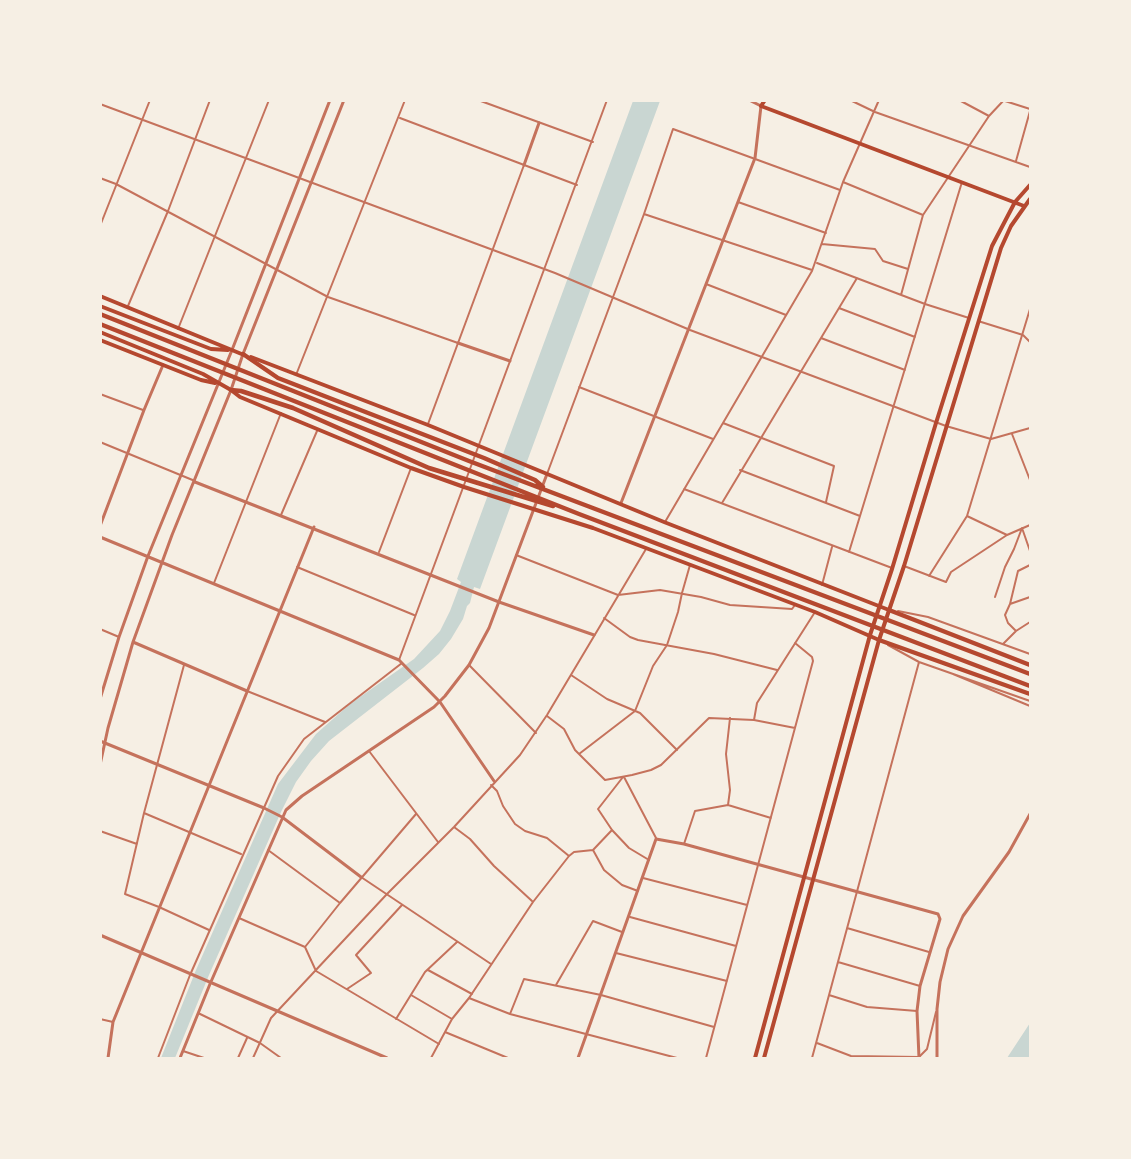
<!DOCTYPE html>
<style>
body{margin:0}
#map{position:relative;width:1131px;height:1159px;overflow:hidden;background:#f6efe4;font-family:Ubuntu,sans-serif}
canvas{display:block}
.frame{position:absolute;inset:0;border:102px solid #f6efe4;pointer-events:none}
</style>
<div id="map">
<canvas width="1131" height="1159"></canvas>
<div class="frame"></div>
</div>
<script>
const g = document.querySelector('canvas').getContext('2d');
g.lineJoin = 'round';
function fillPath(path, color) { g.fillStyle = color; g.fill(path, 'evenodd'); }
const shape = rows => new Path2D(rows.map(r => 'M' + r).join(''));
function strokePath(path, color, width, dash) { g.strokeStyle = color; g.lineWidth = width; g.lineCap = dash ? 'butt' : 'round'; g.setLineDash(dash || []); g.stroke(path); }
const water = shape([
 [633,101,660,101,480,589,474,587,470,603,467,606,463,619,451,639,439,654,423,668,329,741,311,761,296,782,281,812,209,975,175,1058,161,1058,196,970,278,784,316,734,350,704,414,659,440,631,450,611,461,582,457,579],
 [1030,1023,1030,1058,1007,1058]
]);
const minor = shape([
 [478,100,593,142],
 [850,100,875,112,1030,167],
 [959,100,989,116],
 [1005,101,1030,109],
 [100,104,555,273,690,330,946,426,991,439,1030,428],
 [400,118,577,185],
 [1016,161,1030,111],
 [100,178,116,184,328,297,458,343],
 [843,182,923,215],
 [738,202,826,233],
 [644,214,812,270],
 [100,226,150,100],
 [822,244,875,249,883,261,908,269],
 [817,263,925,304,969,318],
 [706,284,786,315],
 [901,295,923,215,989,116,1004,100],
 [128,306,168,211,210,100],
 [839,308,915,337],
 [978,321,1023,335,1030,342],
 [178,329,269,100],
 [821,338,905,370],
 [296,375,405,100],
 [579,387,713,439],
 [100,394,143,410],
 [723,423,834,466,826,502],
 [428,424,524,165],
 [1012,434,1030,480],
 [100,442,195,481],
 [740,470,860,516],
 [547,474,644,214,673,129,840,190],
 [684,489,892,568],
 [722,503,857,278],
 [281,515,317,431],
 [665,522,812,271,843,182,879,100],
 [1022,528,1030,551],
 [1007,535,967,516,1030,309],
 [379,552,411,468],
 [849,552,962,182],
 [516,555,618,595,660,590,701,597,730,605,792,609,795,605],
 [904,566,946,582,951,572,1007,535,1030,525],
 [297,567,414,615],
 [929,576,967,516],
 [214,583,281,413],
 [822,585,832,547],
 [995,597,1005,567,1014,549,1022,528],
 [1010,604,1030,597],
 [898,611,928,617,1030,654],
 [604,618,630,637,638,640,714,654,777,670],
 [100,629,119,637],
 [1016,631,1008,623,1005,615,1010,604,1018,571,1030,565],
 [1003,644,1016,631,1030,622],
 [888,645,919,662,1030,701],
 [399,660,607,100],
 [184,665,144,813,125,894,159,907,209,930],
 [469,665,536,733],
 [953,674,1030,706],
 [571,675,607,699,640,713,677,750],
 [247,691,325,722],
 [547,716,564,729,575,750,605,780,632,775,651,770,661,765,709,718,754,720,795,728],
 [754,720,757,703,815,612],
 [369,751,438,842],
 [579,754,635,711,653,666,667,645,678,612,682,593,690,565],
 [623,777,598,809,612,830,629,848,649,860],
 [624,777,656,838],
 [491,785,497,791,503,806,515,824,525,831,547,838,569,856],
 [728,805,730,790,726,754,730,718],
 [144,813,241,854],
 [454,827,470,839,494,866,532,901],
 [100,831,137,844],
 [684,844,695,811,728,805,771,818],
 [268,850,340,903],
 [593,850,604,870,622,885,638,891],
 [361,877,491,964],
 [643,878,747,905],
 [630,917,736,946],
 [239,918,305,947,316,971,439,1044],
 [847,928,929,952],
 [305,947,340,903,416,814],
 [616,953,727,981],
 [838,962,920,986],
 [428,970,472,994],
 [556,985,593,921,622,932],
 [347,989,371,973,356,955,402,905],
 [411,995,452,1019],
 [829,995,867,1007,917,1011],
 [469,998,510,1014,677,1058],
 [198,1013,260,1043,281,1058],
 [510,1014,524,979,601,995,714,1027],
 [100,1019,113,1022],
 [396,1019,425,972,457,942],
 [445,1032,508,1058],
 [817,1043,851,1056,919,1057,927,1049,936,1012],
 [183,1051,204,1058],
 [158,1058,190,975,278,776,304,739,402,663],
 [238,1058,247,1038],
 [253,1058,271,1018,387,894,454,827,520,755,547,715,646,549],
 [431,1058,452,1019,469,998,533,902,569,856,574,852,593,850,612,830],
 [706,1058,813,661,812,657,795,643],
 [812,1058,919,662]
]);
const tertiary = shape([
 [524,165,539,123],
 [458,343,510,361],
 [195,482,499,602,594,635],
 [621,503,755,158,761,106,749,100],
 [100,526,144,410,163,365],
 [100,537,399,660,440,702,494,781],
 [133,642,247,691],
 [100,699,119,637,148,556,232,350,330,100],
 [100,741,264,808,282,817,361,877],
 [100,765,108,728,133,642,172,535,231,390,243,354,344,100],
 [100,935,387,1058],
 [108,1058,113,1022,314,527],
 [180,1058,210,984,286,810,302,796,434,707,445,696,469,665,489,628,547,474],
 [578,1058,656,839,684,844,938,914,940,919,920,986,917,1011,919,1058],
 [937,1058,937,1009,940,982,948,949,963,916,1009,852,1030,814]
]);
const secondary = shape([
 [761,106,1024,206],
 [761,106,765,100],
 [755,1058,870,635,892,569,936,423,992,246,1015,202,1030,185],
 [764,1058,879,640,904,566,1001,248,1011,226,1030,199]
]);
const trunk = shape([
 [100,296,244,355],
 [100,306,211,349,228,350],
 [100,332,203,374,231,390,240,397,411,468,464,487,593,528,815,612,879,640],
 [100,340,201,380,215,383],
 [251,357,428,425,664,522,889,610]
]);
const motorway = shape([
 [100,314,469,461,1030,674],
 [100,324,579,514,1030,686],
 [243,354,278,378,484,458,535,480,543,487],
 [231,390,241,391,293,408,429,468,553,506],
 [889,610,1030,665],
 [879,640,1030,694]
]);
fillPath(water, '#c9d6d2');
strokePath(minor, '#c5725c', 2);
strokePath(tertiary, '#c5725c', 3);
strokePath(secondary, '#b5482f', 4);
strokePath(trunk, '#b5482f', 4);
strokePath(motorway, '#b5482f', 4.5);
</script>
